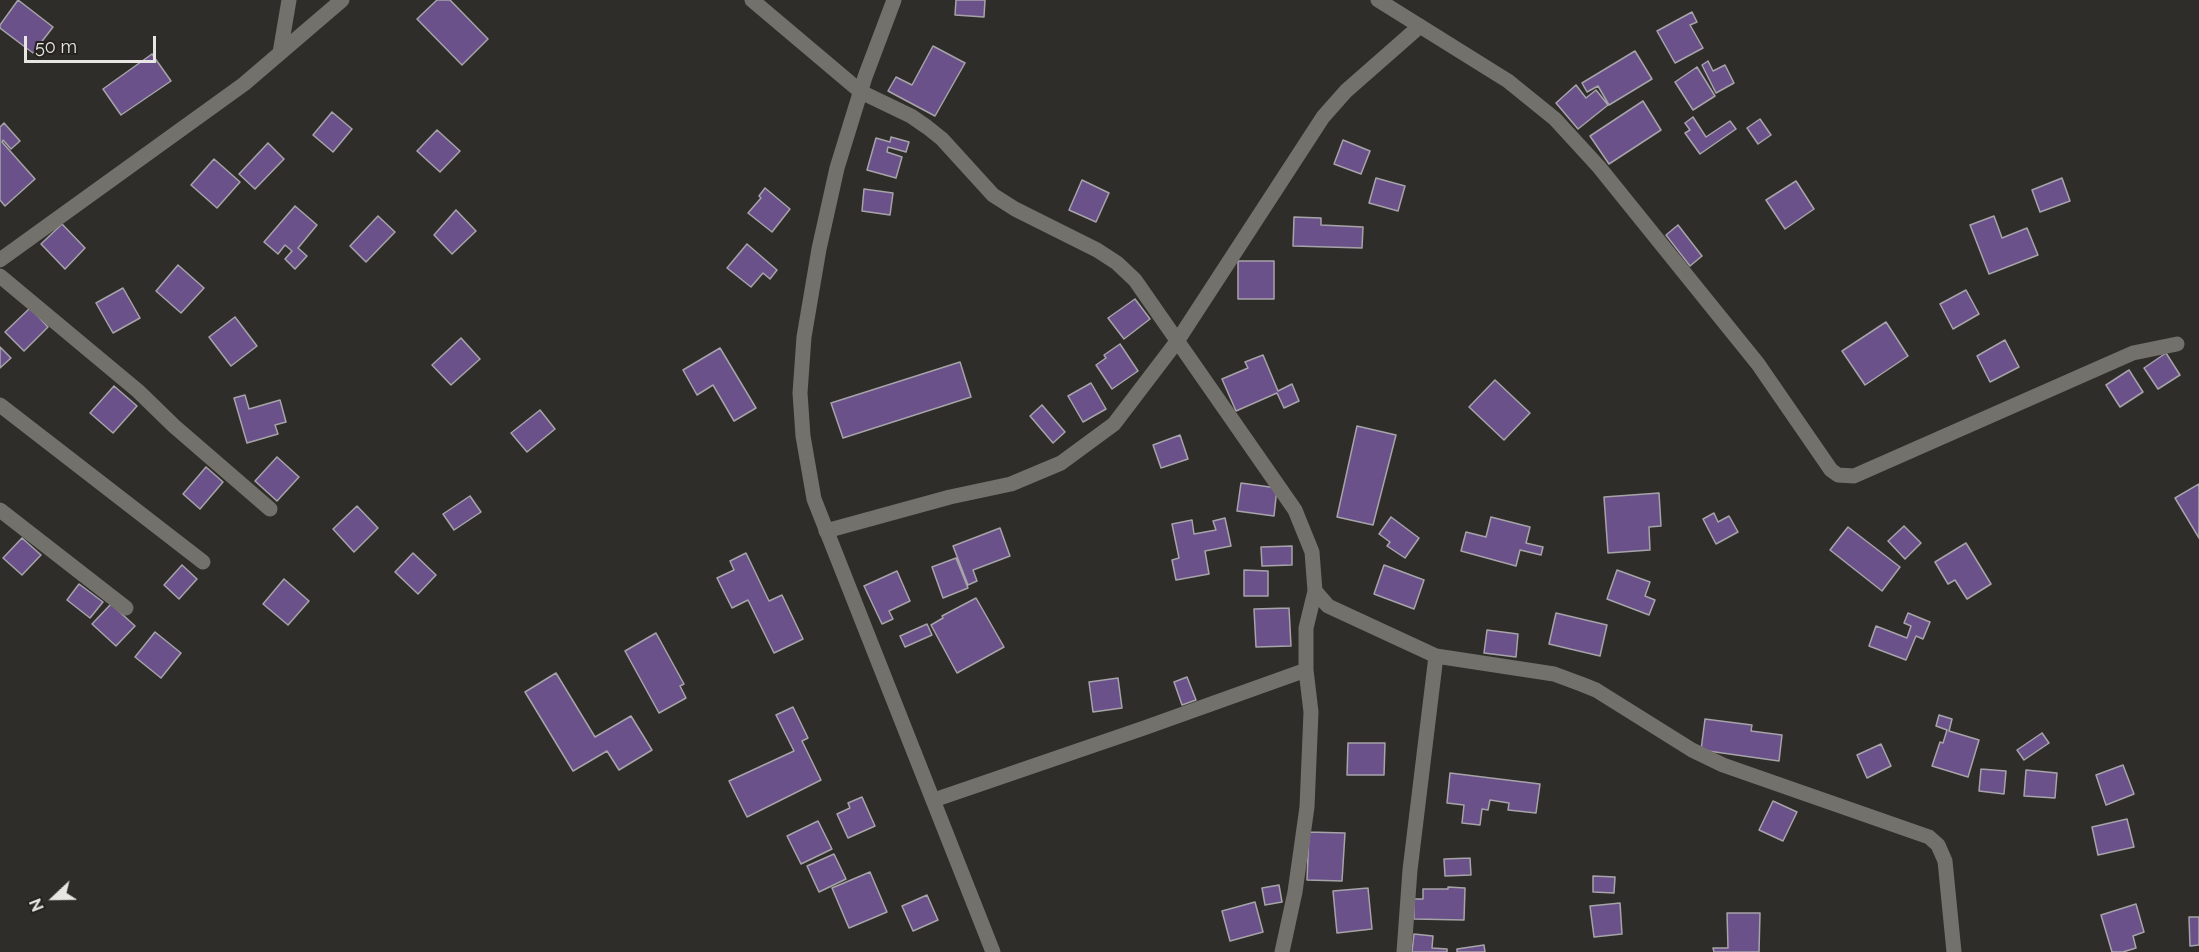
<!DOCTYPE html>
<style>
body{margin:0}
#map{position:relative;width:2199px;height:952px;overflow:hidden;background:#2f2d29;font-family:Raleway,sans-serif}
canvas{display:block}
.north{position:absolute;left:24px;top:868px;width:60px;height:60px;-webkit-text-stroke:4px #25231f;paint-order:stroke;rotate:248deg;font-size:16px;font-weight:700;line-height:24px;text-align:center;color:#e7e6e3}
.north::after{content:'';display:block;margin:auto;width:21px;height:27px;background:#e7e6e3;clip-path:polygon(50% 0,100% 100%,50% 72%,0 100%)}
.scale{position:absolute;left:24px;top:36px;width:132px;height:27px;box-sizing:border-box;border:3px solid #e7e6e3;border-top:0;padding-left:8px;font-size:18px;line-height:21px;white-space:nowrap;color:#e7e6e3;-webkit-text-stroke:4px #25231f;paint-order:stroke}
</style>
<div id="map">
<canvas width="2199" height="952"></canvas>
<div class="north">N</div>
<div class="scale">50 m</div>
</div>
<script>
const g = document.querySelector('canvas').getContext('2d');
g.lineJoin = 'round';
function fillPath(path, color) { g.fillStyle = color; g.fill(path, 'evenodd'); }
const shape = rows => new Path2D(rows.map(r => 'M' + r).join(''));
function strokePath(path, color, width, dash) { g.strokeStyle = color; g.lineWidth = width; g.lineCap = dash ? 'butt' : 'round'; g.setLineDash(dash || []); g.stroke(path); }
const building = shape([
 [18,0,53,27,33,53,0,28,0,25,18,0],
 [437,0,450,0,488,39,462,65,417,19,437,0],
 [956,0,985,0,984,17,955,15,956,0],
 [1692,12,1697,22,1690,25,1703,48,1675,63,1657,31,1692,12],
 [933,46,965,63,935,116,888,91,896,77,912,85,933,46],
 [1635,51,1652,79,1609,105,1598,86,1587,92,1582,83,1635,51],
 [152,54,171,81,121,115,103,89,152,54],
 [1708,61,1713,71,1725,65,1734,83,1716,93,1702,65,1708,61],
 [1697,67,1715,96,1693,110,1675,82,1697,67],
 [1576,85,1586,98,1596,90,1608,105,1578,129,1556,103,1576,85],
 [1643,101,1661,130,1609,164,1590,136,1643,101],
 [332,112,352,129,333,152,313,135,332,112],
 [1693,117,1706,137,1730,121,1736,129,1700,154,1685,133,1690,130,1685,123,1693,117],
 [1760,119,1771,135,1758,144,1747,128,1760,119],
 [4,123,20,141,11,149,3,140,2,142,35,179,5,206,0,200,0,127,4,123],
 [437,130,460,151,440,172,417,151,437,130],
 [891,137,909,142,906,152,888,147,887,152,902,157,896,178,867,170,876,138,890,142,891,137],
 [1343,140,1370,151,1361,174,1334,164,1343,140],
 [268,143,284,159,255,189,239,174,268,143],
 [214,159,240,182,217,208,191,185,214,159],
 [1376,178,1405,186,1398,211,1369,203,1376,178],
 [2062,178,2070,201,2040,212,2032,190,2062,178],
 [1082,180,1109,193,1096,222,1069,210,1082,180],
 [1796,181,1814,209,1785,229,1766,200,1796,181],
 [765,188,790,209,772,232,748,213,761,198,759,196,765,188],
 [864,189,893,193,890,215,862,211,864,189],
 [295,206,317,225,298,248,307,256,295,269,285,259,292,251,285,245,278,254,264,242,295,206],
 [456,210,476,231,452,254,434,235,456,210],
 [378,216,395,232,366,262,350,246,378,216],
 [1994,216,2002,238,2027,228,2038,255,1989,274,1970,225,1994,216],
 [1294,217,1321,218,1321,225,1363,227,1362,248,1293,246,1294,217],
 [62,224,85,248,65,269,41,244,62,224],
 [1678,225,1702,256,1690,266,1666,235,1678,225],
 [747,244,777,270,770,279,763,273,751,287,727,268,747,244],
 [1238,261,1274,261,1274,299,1238,299,1238,261],
 [178,265,204,288,181,313,156,291,178,265],
 [123,288,140,318,113,333,96,303,123,288],
 [1966,290,1979,314,1953,329,1940,304,1966,290],
 [1135,299,1150,319,1124,339,1108,318,1135,299],
 [30,308,48,327,24,351,5,332,30,308],
 [235,317,257,346,231,366,209,337,235,317],
 [1886,322,1908,356,1865,385,1842,351,1886,322],
 [461,338,480,359,451,385,432,365,461,338],
 [2005,340,2019,367,1990,382,1977,356,2005,340],
 [1120,344,1138,371,1112,389,1096,365,1106,358,1104,355,1120,344],
 [0,347,11,358,0,368,0,347],
 [720,348,756,408,734,421,713,385,697,395,683,370,720,348],
 [2166,353,2180,375,2158,389,2144,368,2166,353],
 [1263,355,1278,391,1292,384,1299,401,1284,408,1277,393,1236,411,1222,379,1248,368,1245,362,1263,355],
 [960,362,971,397,843,438,831,403,960,362],
 [2129,370,2143,392,2120,407,2106,385,2129,370],
 [1495,380,1530,413,1504,440,1469,407,1495,380],
 [1091,383,1106,409,1083,422,1068,396,1091,383],
 [114,386,137,406,113,433,90,413,114,386],
 [245,395,249,409,280,400,286,422,275,425,278,434,247,443,234,398,245,395],
 [1042,405,1065,432,1053,443,1030,416,1042,405],
 [540,410,555,429,527,452,511,433,540,410],
 [1357,426,1396,435,1373,525,1337,517,1357,426],
 [1180,435,1188,459,1161,468,1153,445,1180,435],
 [277,457,299,477,277,501,255,481,277,457],
 [206,467,223,482,200,509,183,494,206,467],
 [1241,483,1277,488,1274,516,1237,511,1241,483],
 [2199,484,2199,538,2175,498,2199,484],
 [1659,493,1661,526,1649,527,1650,550,1608,553,1604,497,1659,493],
 [470,496,481,512,454,530,443,514,470,496],
 [357,506,378,528,354,552,333,529,357,506],
 [1714,513,1718,522,1729,516,1738,532,1716,544,1703,519,1714,513],
 [1391,517,1419,538,1405,558,1387,546,1390,542,1379,534,1391,517],
 [1491,517,1530,527,1526,543,1543,547,1541,555,1520,550,1516,566,1461,551,1466,532,1486,537,1491,517],
 [1225,518,1231,546,1205,551,1209,574,1176,580,1172,560,1179,558,1172,524,1192,520,1194,534,1216,530,1213,521,1225,518],
 [1904,526,1921,543,1905,559,1888,541,1904,526],
 [1848,527,1900,567,1882,591,1830,550,1848,527],
 [1000,528,1010,556,973,570,977,581,968,585,953,546,1000,528],
 [22,538,41,555,22,575,3,558,22,538],
 [1966,543,1991,584,1967,599,1955,580,1948,584,1935,562,1966,543],
 [1292,546,1292,565,1262,566,1261,547,1292,546],
 [413,553,436,575,418,594,395,572,413,553],
 [746,553,769,601,782,595,803,639,774,653,748,600,732,608,717,578,734,570,730,561,746,553],
 [956,558,968,588,943,598,932,567,956,558],
 [182,565,197,579,179,599,164,585,182,565],
 [1384,565,1424,580,1414,609,1374,594,1384,565],
 [1244,570,1268,571,1268,596,1244,596,1244,570],
 [1617,570,1650,582,1645,596,1655,600,1649,615,1607,599,1617,570],
 [897,571,910,601,889,611,893,619,882,624,864,586,897,571],
 [284,579,309,601,288,625,263,604,284,579],
 [79,584,103,602,90,618,67,600,79,584],
 [976,598,1004,647,957,673,931,625,943,618,942,616,976,598],
 [111,604,135,626,116,646,92,624,111,604],
 [1289,608,1291,646,1256,647,1254,609,1289,608],
 [1556,613,1607,625,1600,656,1549,644,1556,613],
 [1908,613,1930,622,1923,639,1916,636,1906,660,1869,646,1876,626,1907,638,1911,626,1904,623,1908,613],
 [927,624,932,635,905,647,900,636,927,624],
 [1487,630,1518,634,1516,657,1484,653,1487,630],
 [155,632,181,653,161,678,135,657,155,632],
 [656,633,684,684,680,686,686,698,659,713,625,651,656,633],
 [556,673,595,737,631,716,652,750,619,770,607,751,573,771,525,692,556,673],
 [1187,677,1196,700,1182,705,1174,682,1187,677],
 [1118,678,1122,708,1093,712,1089,682,1118,678],
 [793,707,808,738,802,741,821,780,747,817,729,781,794,751,776,715,793,707],
 [1939,715,1952,719,1949,731,1979,740,1968,777,1932,766,1940,742,1943,743,1947,730,1936,726,1939,715],
 [1705,719,1752,725,1751,731,1782,735,1779,761,1701,750,1705,719],
 [2042,733,2049,743,2024,760,2017,750,2042,733],
 [1348,743,1385,743,1384,775,1347,775,1348,743],
 [1881,744,1891,766,1867,778,1857,755,1881,744],
 [2123,765,2134,794,2106,805,2096,775,2123,765],
 [1981,769,2006,771,2004,794,1979,791,1981,769],
 [2026,770,2057,773,2055,798,2024,796,2026,770],
 [1450,773,1540,784,1536,813,1508,810,1509,803,1490,800,1488,810,1482,809,1480,825,1462,823,1464,805,1447,803,1450,773],
 [862,797,875,826,848,838,837,814,850,808,848,803,862,797],
 [1773,801,1797,812,1783,841,1759,830,1773,801],
 [2127,819,2134,847,2098,855,2092,827,2127,819],
 [818,821,832,849,801,864,787,836,818,821],
 [1309,832,1345,833,1342,881,1307,880,1309,832],
 [834,854,846,879,819,892,807,866,834,854],
 [1470,858,1471,875,1445,876,1444,859,1470,858],
 [870,872,887,912,849,928,832,888,870,872],
 [1593,876,1615,877,1614,893,1593,892,1593,876],
 [1279,885,1282,902,1265,905,1262,888,1279,885],
 [1448,887,1465,888,1464,920,1414,919,1414,899,1423,899,1423,889,1448,889,1448,887],
 [1368,888,1372,929,1337,933,1333,891,1368,888],
 [927,895,938,920,913,931,902,906,927,895],
 [1255,902,1263,932,1230,941,1222,911,1255,902],
 [1620,903,1622,934,1594,937,1590,906,1620,903],
 [2136,904,2144,932,2133,936,2136,948,2123,952,2112,952,2101,915,2136,904],
 [1727,913,1760,913,1759,952,1714,952,1713,948,1728,948,1727,913],
 [2189,917,2199,917,2199,945,2190,946,2189,917],
 [1414,934,1433,936,1432,948,1447,949,1447,952,1412,952,1414,934],
 [1484,945,1485,952,1457,952,1457,949,1484,945]
]);
const minor = shape([
 [752,0,861,92,911,116,927,127,942,139,993,195,1015,209,1097,250,1117,263,1135,280,1295,510,1312,552,1315,591,1328,606,1436,656,1554,674,1581,684,1596,690,1692,750,1723,765,1929,837,1938,845,1945,861,1954,952],
 [1378,0,1508,81,1555,119,1599,167,1758,364,1831,470,1838,475,1854,476,2133,353,2177,344],
 [280,53,289,0],
 [0,260,244,84,342,0],
 [0,276,138,391,174,426,270,509],
 [0,405,203,562],
 [0,510,126,608],
 [826,531,950,497,1011,484,1061,463,1114,424,1178,340,1323,117,1346,91,1420,26],
 [934,800,1144,728,1306,670],
 [1282,952,1295,892,1307,807,1311,712,1306,670,1306,628,1315,591],
 [1404,952,1410,870,1436,656]
]);
const tertiary = shape([
 [894,0,865,77,837,168,819,249,804,337,800,393,803,436,814,499,993,952]
]);
fillPath(building, '#6a5189');
strokePath(building, '#a6a4a9', 1.5);
strokePath(minor, '#73716c', 15);
strokePath(tertiary, '#73716c', 15);
</script>
